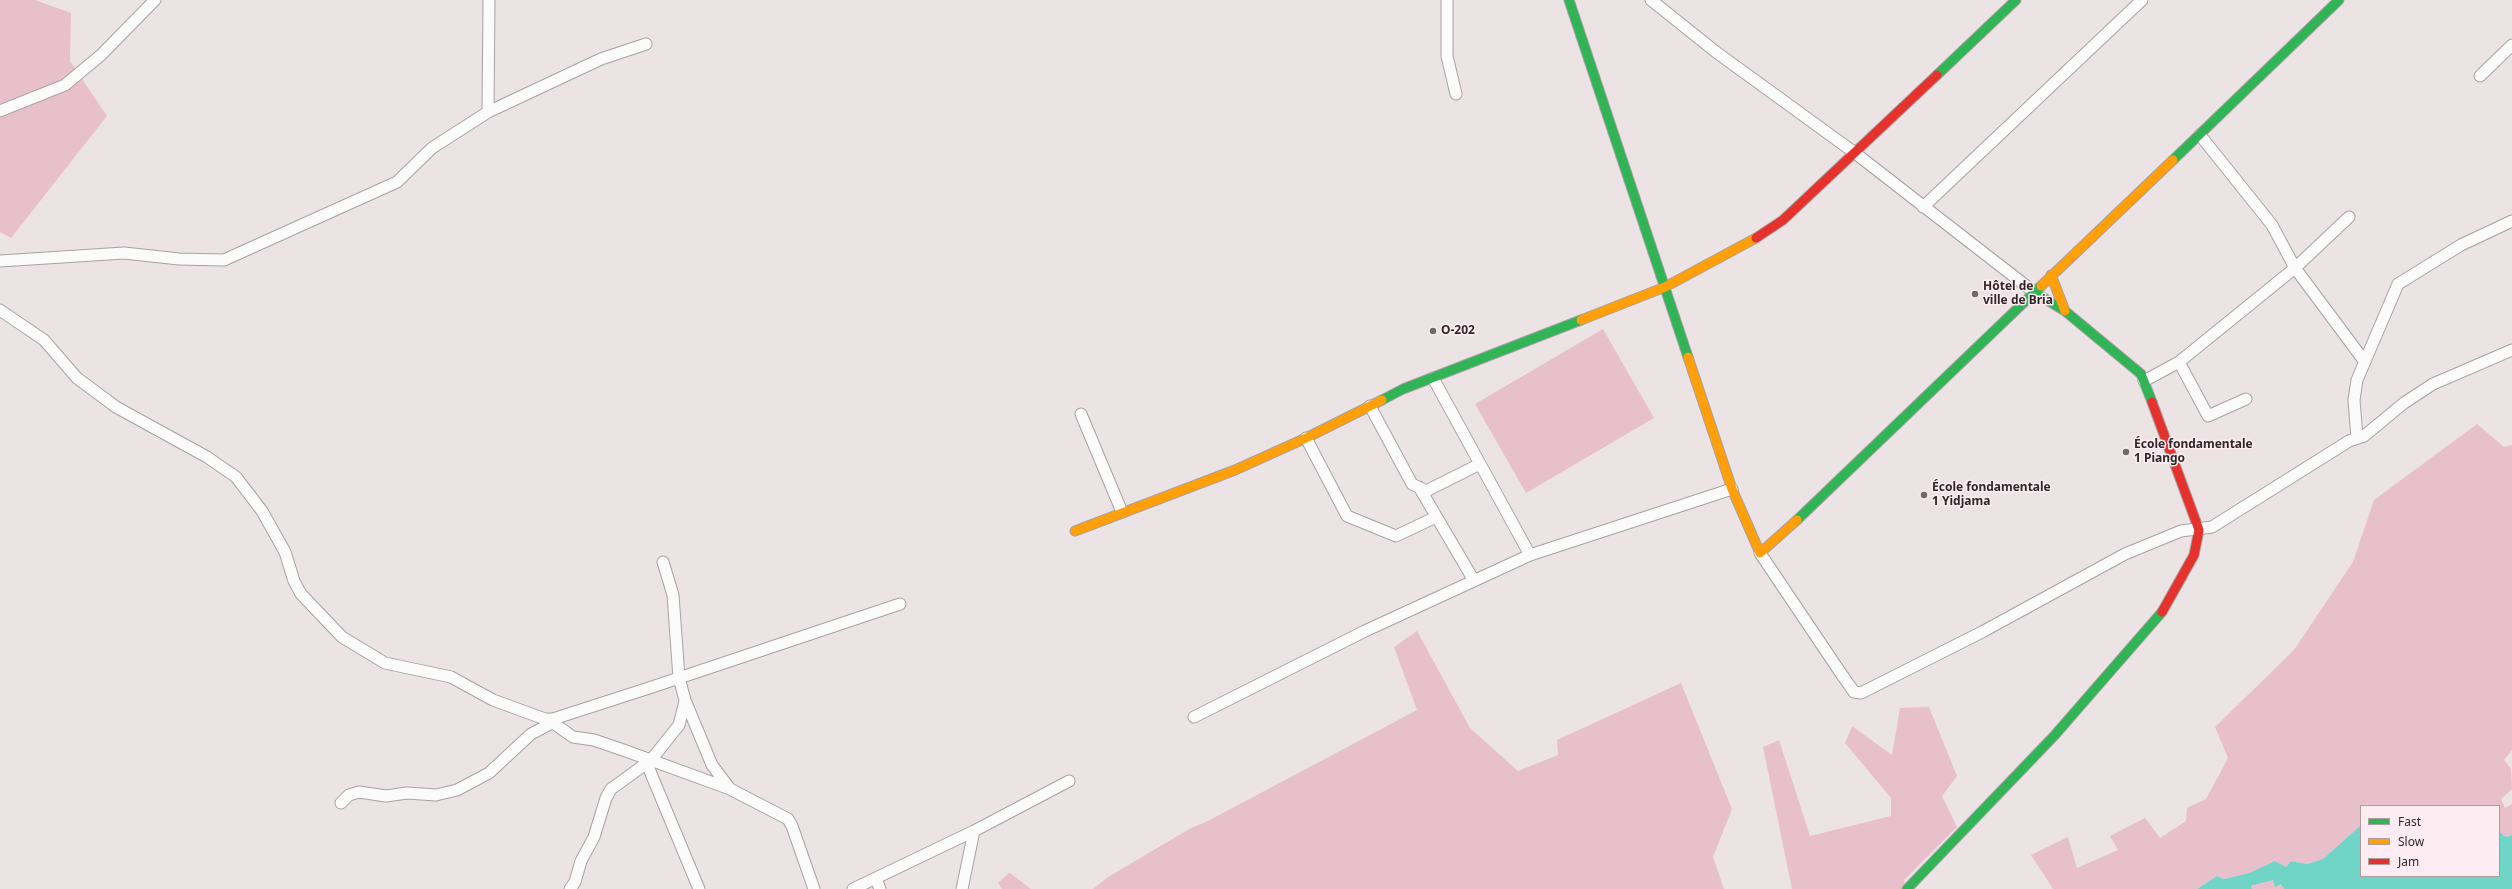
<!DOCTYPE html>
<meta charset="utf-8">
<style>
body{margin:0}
#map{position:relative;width:2512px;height:889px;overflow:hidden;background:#ece3e5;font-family:"Noto Sans",sans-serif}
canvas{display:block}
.legend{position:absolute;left:2360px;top:805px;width:140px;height:72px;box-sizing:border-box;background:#fdecf1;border:1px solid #aa9ea1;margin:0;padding:5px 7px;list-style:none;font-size:12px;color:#2e282a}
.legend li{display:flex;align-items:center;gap:8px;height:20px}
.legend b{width:20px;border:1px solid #aa9ea1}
</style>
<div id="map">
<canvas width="2512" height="889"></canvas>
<ul class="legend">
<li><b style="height:5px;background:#30b455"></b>Fast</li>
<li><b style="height:5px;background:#ff9f0a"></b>Slow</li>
<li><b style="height:5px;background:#e5322d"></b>Jam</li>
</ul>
</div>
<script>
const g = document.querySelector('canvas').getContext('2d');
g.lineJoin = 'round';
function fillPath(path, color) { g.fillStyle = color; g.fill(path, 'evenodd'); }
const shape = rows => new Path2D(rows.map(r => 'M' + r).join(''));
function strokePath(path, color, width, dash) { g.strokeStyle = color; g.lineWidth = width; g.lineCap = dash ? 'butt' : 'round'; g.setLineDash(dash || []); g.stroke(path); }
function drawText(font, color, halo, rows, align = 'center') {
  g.font = font + ' "Noto Sans",sans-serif'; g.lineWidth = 3; g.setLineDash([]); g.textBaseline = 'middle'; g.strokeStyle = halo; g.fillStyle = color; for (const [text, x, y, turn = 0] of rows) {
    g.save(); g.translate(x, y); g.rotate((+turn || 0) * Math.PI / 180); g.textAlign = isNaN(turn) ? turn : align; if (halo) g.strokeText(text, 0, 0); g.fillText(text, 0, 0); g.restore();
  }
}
const green = shape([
 [0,0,35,0,71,13,70,61,107,116,11,238,0,232],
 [1603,329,1654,418,1526,493,1475,404],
 [2477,424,2504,447,2512,445,2512,750,2504,760,2511,769,2512,789,2501,799,2505,808,2512,804,2512,835,2506,837,2499,833,2499,806,2361,806,2361,825,2323,859,2307,864,2291,861,2286,867,2275,861,2249,873,2224,879,2217,876,2197,889,2053,889,2031,855,2068,837,2077,868,2118,850,2110,836,2145,818,2160,838,2186,821,2187,808,2206,799,2228,758,2215,727,2294,650,2353,562,2374,500],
 [1417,631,1470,728,1518,771,1558,755,1557,740,1681,683,1732,809,1713,857,1724,889,1093,889,1108,877,1191,828,1206,822,1417,710,1394,647],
 [1929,707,1957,776,1942,796,1957,827,1904,880,1906,889,1792,889,1763,747,1779,740,1810,836,1891,816,1891,798,1845,743,1852,726,1892,755,1900,708],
 [1009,873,1010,873,1031,889,1002,889,998,883],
 [2273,880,2282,884,2284,889,2252,889,2251,886]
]);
const water = shape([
 [2361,825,2361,876,2499,876,2499,832,2506,837,2512,835,2512,889,2284,889,2281,884,2275,887,2273,880,2251,886,2252,889,2197,889,2217,876,2224,879,2249,873,2275,861,2286,867,2291,861,2307,864,2323,859]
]);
const street = shape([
 [1447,0,1447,56,1456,94],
 [1651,0,1716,52,1855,153,2034,292],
 [2480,76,2512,45],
 [0,111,65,85,101,55,155,0],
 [488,112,489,0],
 [2200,135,2272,225,2295,268,2365,362],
 [1923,207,2142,0],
 [0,261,124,253,179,259,224,260,397,182,432,148,488,112,601,59,646,44],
 [0,310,44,340,77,378,116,407,207,457,236,477,262,511,285,552,294,581,301,594,342,637,385,663,451,677,493,700,545,719,553,719,649,688,900,604],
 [2179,362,2208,416,2246,399],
 [1433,378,1530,555],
 [2144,381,2179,362,2295,268,2349,217],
 [1370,406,1412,484,1426,491,1480,464],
 [1081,414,1122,512],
 [1306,438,1347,516,1396,536,1436,517],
 [2357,438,2354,400,2357,380,2398,284,2461,245,2512,221],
 [1419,487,1473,579],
 [1760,553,1840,672,1854,692,1861,693,1982,632,2125,554,2181,531,2212,527,2349,441,2364,436,2404,403,2433,384,2512,350],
 [663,562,673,595,679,678,685,700,712,765,730,789,788,819,792,826,814,889],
 [1194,717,1365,631,1530,555,1732,489],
 [549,720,573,737,594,740,626,751,730,789],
 [647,764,699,889],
 [341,803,349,795,359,792,386,796,407,793,436,795,457,790,489,773,531,734,552,723],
 [876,879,880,889],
 [570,889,575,882,581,861,594,837,606,798,611,789,651,760,679,725,685,701],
 [853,889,974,831,1069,781],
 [962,889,974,831]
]);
const fast = shape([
 [1569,0,1688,357],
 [1937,75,2016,0],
 [2173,160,2339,0],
 [2034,292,2065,311,2141,374,2152,402],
 [1382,400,1403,389,1581,320],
 [1797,520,2041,286],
 [1907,889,2054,736,2162,612]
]);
const slow = shape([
 [2051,275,2065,311],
 [2041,286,2173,160],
 [1581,320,1665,287,1756,238],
 [1688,357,1732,489,1760,553,1797,520],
 [1075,531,1235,470,1306,438,1382,400]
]);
const jam = shape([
 [1756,238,1783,220,1937,75],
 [2152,402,2199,530,2194,555,2162,612]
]);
const markers = [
 [1975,294,4,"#70696b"],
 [1433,331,4,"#70696b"],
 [2126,452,4,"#70696b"],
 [1924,495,4,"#70696b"]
];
const poiNames = [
 ["Hôtel de",1983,287],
 ["ville de Bria",1983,301],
 ["O-202",1441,331],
 ["École fondamentale",2134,445],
 ["1 Piango",2134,459],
 ["École fondamentale",1932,488],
 ["1 Yidjama",1932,502]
];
fillPath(green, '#e8c0cc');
fillPath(water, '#70d4c7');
strokePath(street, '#a8a1a2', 13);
strokePath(fast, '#a8a1a2', 11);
strokePath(slow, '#a8a1a2', 11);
strokePath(jam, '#a8a1a2', 11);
strokePath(street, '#fcfbfb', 11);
strokePath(fast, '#30b455', 9);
strokePath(slow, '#ff9f0a', 9);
strokePath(jam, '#e5322d', 9);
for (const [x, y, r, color] of markers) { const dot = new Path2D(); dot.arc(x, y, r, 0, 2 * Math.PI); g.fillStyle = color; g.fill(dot); strokePath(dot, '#fdecf1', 1.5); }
drawText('bold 12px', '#2e282a', '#fdecf1', poiNames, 'left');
</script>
